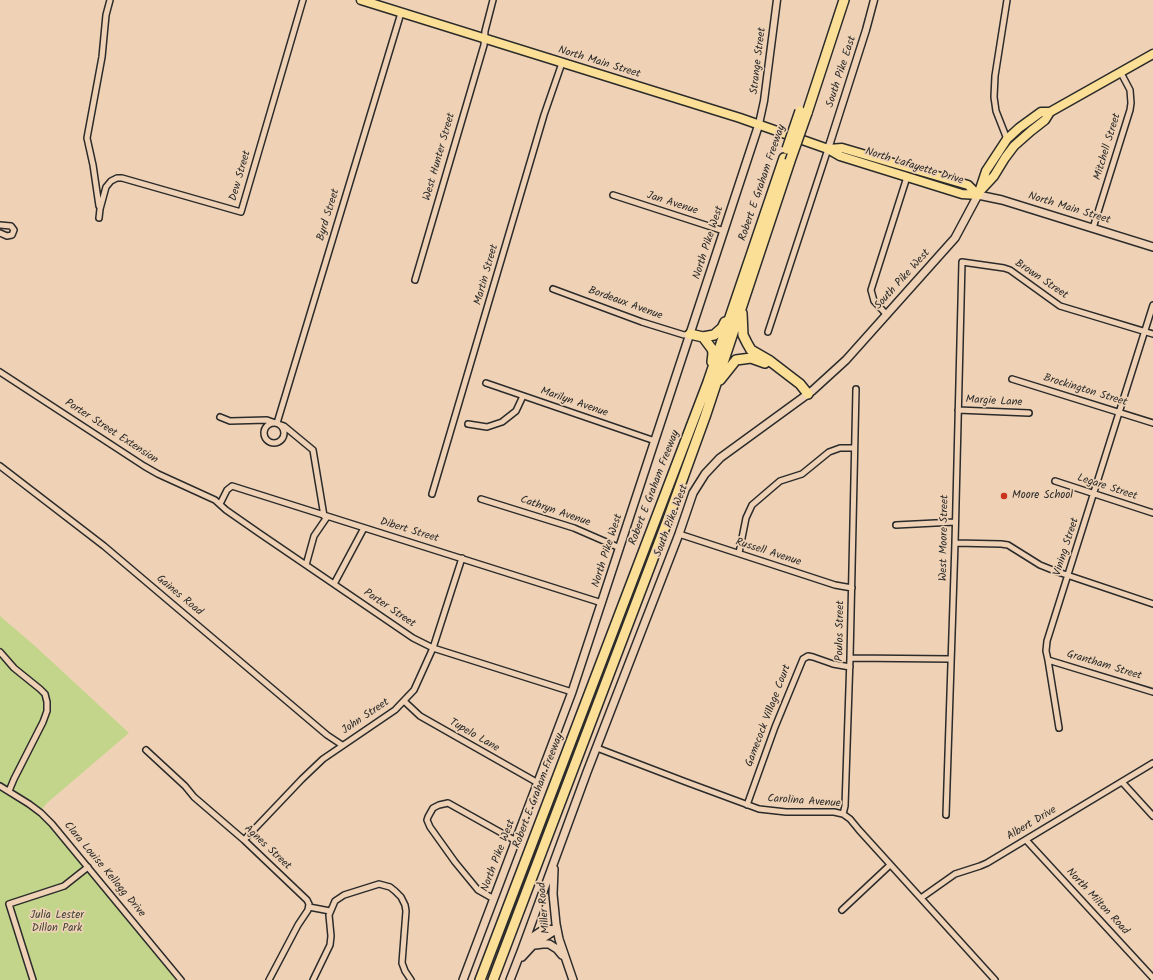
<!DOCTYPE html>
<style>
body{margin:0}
canvas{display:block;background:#efd2b5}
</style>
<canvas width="1153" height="980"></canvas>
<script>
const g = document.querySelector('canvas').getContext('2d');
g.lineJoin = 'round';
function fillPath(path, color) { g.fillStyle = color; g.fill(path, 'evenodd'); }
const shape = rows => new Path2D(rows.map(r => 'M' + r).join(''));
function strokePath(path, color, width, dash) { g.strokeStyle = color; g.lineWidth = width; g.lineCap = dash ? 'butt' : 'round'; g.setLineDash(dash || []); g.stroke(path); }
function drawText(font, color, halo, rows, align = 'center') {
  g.font = font + ' Kalam,sans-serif'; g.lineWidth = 3.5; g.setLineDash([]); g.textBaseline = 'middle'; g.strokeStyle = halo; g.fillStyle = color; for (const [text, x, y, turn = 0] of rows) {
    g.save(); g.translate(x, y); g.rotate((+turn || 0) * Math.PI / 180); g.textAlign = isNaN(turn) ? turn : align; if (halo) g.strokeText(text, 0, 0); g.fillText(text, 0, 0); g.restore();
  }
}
const green = shape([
 [0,616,35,646,129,733,47,803,39,813,52,827,178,980,0,980]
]);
const minor = shape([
 [1007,139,996,111,994,97,995,76,1007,0],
 [613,195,724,231],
 [99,206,93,165,87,138,102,57,106,15,110,0],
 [99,218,100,209,106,187,111,181,117,178,122,178,241,212,303,0],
 [0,225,11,226,14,230,12,235,7,236,0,233],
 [1093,228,1130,110,1131,103,1130,90,1121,73],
 [415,280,484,45,485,31,493,0],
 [553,289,642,322,684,335,690,334],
 [887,315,874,301,871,290,907,177],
 [768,332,828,149],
 [0,372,144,466,158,474,215,500,226,510,259,533,413,638,433,648,572,692],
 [1012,379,1153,423],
 [486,383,655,441],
 [958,410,1029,413],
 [220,417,230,421,267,420,284,426,313,450,324,516],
 [277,423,401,13],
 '264 433a10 10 0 1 1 20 0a10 10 0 1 1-20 0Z',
 [468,424,487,427,502,422,516,411,523,396],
 [0,466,104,546,327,735,342,745],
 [1055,481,1153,513],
 [432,494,544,115,562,63],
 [481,499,574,528,620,548],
 [220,504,227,490,232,486,602,603],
 [896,525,955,522],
 [679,534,835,585,852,588],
 [955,543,1001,544,1008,545,1040,565,1055,571,1153,604],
 [739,553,746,518,752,505,780,481,802,474,829,452,840,448,854,448],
 [306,565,314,536,327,517],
 [334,584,364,528],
 [0,652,14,668,40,689,45,694,47,702,47,711,43,722,14,779,9,791],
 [850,658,951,659],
 [1048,660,1153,692],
 [404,701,420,716,538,783],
 [1059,728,1048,660,1046,651,1047,641,1153,305],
 [597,748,686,782,759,809,786,812,834,812,843,814,850,819,859,830,995,980],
 [146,750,185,786,194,797,244,840,307,900,309,904,308,910,298,925,269,980],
 [1122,782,1153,816],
 [0,786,29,804,41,813,52,824,181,980],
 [747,805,775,727,803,659,808,656,813,657,833,664,850,667],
 [843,814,845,806,850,658,856,389],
 [946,815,955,543,962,262,1004,268,1010,270,1060,306,1153,334],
 [244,840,302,779,323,759,395,710,414,690,433,648,462,558],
 [1026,840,1153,978],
 [921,898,955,874,980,866,987,863,1153,763],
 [494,899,478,890,455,862,430,827,427,820,428,817,433,808,439,805,448,803,516,841],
 [309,907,330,911],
 [842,910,890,865],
 [33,980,9,904,64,886,88,867],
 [313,980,330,945,331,936,329,915,335,901,344,895,379,884,390,887,395,891,401,897,405,905,406,911,402,963,405,971,411,980]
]);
const tertiary = shape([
 [759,124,764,101,777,0],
 [828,149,866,30,874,0]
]);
const secondary = shape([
 [554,869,553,894,556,924,559,939,573,980],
 [535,945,543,944,549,944,557,949,562,955],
 [522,949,587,772,679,534,693,493,705,474,720,458,812,391,846,360,955,238,978,195,1002,200,1153,247],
 [522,957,534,944,557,929],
 [463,980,572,692,759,124],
 [510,980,522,949,528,940,543,930,557,929]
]);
const primary = shape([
 [361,0,740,118,828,149,840,156,962,194,978,195],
 [828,149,842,148,968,185,978,195],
 [981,190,994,176,1005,158,1014,146,1031,131,1045,120,1050,112],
 [978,195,986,171,1007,139,1019,128,1041,112,1050,112,1153,54]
]);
const motorway = shape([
 [807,113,844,0],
 [742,313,743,335,747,343,751,350,770,361,800,384,808,394],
 [690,334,703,337,714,335,722,328,725,322],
 [703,337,712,349,713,353,712,362],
 [720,380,736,360,751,358,765,363],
 [480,980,708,382,784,158],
 [493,980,668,519,705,417,790,161]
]);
const motorwayBridge = shape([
 [787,149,800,111],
 [790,161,807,113]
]);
const markers = [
 [1004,496,4,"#c8321e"]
];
const streetNames = [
 ["Strange Street",759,61,-83],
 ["North Main Street",599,63,17],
 ["South Pike East",842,72,-72],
 ["Mitchell Street",1108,147,-73],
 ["West Hunter Street",440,157,-74],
 ["North Lafayette Drive",914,167,17],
 ["Dew Street",241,176,-74],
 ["Robert E Graham Freeway",763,183,-71],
 ["Jan Avenue",672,204,18],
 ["North Main Street",1069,209,17],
 ["Byrd Street",329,215,-73],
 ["North Pike West",709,243,-72],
 ["Martin Street",487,275,-74],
 ["South Pike West",903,280,-48],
 ["Brown Street",1041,280,34],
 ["Bordeaux Avenue",625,304,20],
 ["Brockington Street",1085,391,17],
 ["Margie Lane",994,402,3],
 ["Marilyn Avenue",574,403,19],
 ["Porter Street Extension",111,432,33],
 ["Robert E Graham Freeway",655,488,-69],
 ["Legare Street",1107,488,18],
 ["Cathryn Avenue",555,512,19],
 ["South Pike West",672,521,-69],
 ["Dibert Street",409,531,17],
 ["West Moore Street",945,538,-89],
 ["Vining Street",1067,547,-72],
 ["North Pike West",608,551,-72],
 ["Russell Avenue",768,553,18],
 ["Gaines Road",179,596,40],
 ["Porter Street",389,609,34],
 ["Poulos Street",841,631,-89],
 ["Grantham Street",1104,666,17],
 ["Gamecock Village Court",769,716,-69],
 ["John Street",366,717,-34],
 ["Tupelo Lane",474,736,30],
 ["Robert E Graham Freeway",539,791,-69],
 ["Carolina Avenue",804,802,4],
 ["Albert Drive",1032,824,-31],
 ["Agnes Street",267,848,43],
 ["North Pike West",499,856,-69],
 ["Clara Louise Kellogg Drive",104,870,50],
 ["North Milton Road",1097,902,47],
 ["Miller Road",545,908,-95]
];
const poiNames = [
 ["Moore School",1012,496]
];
const parkNames = [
 ["Julia Lester",57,916],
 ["Dillon Park",57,929]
];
fillPath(green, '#c2d58a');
strokePath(minor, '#2b2b2b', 8);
strokePath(tertiary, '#2b2b2b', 9);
strokePath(secondary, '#2b2b2b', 10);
strokePath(primary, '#2b2b2b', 11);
strokePath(motorway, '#2b2b2b', 12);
strokePath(minor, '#efd2b5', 5);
strokePath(tertiary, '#efd2b5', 6);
strokePath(secondary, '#efd2b5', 7);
strokePath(primary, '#fbdf96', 8);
strokePath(motorway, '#fbdf96', 9);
strokePath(motorwayBridge, '#2b2b2b', 12, []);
strokePath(motorwayBridge, '#fbdf96', 9);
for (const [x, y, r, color] of markers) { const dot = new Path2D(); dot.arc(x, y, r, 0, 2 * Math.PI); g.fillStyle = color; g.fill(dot); strokePath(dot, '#efd2b5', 1.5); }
drawText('11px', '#2b2b2b', '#efd2b5', streetNames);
drawText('11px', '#2b2b2b', '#efd2b5', poiNames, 'left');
drawText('11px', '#424439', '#efd2b5', parkNames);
</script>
